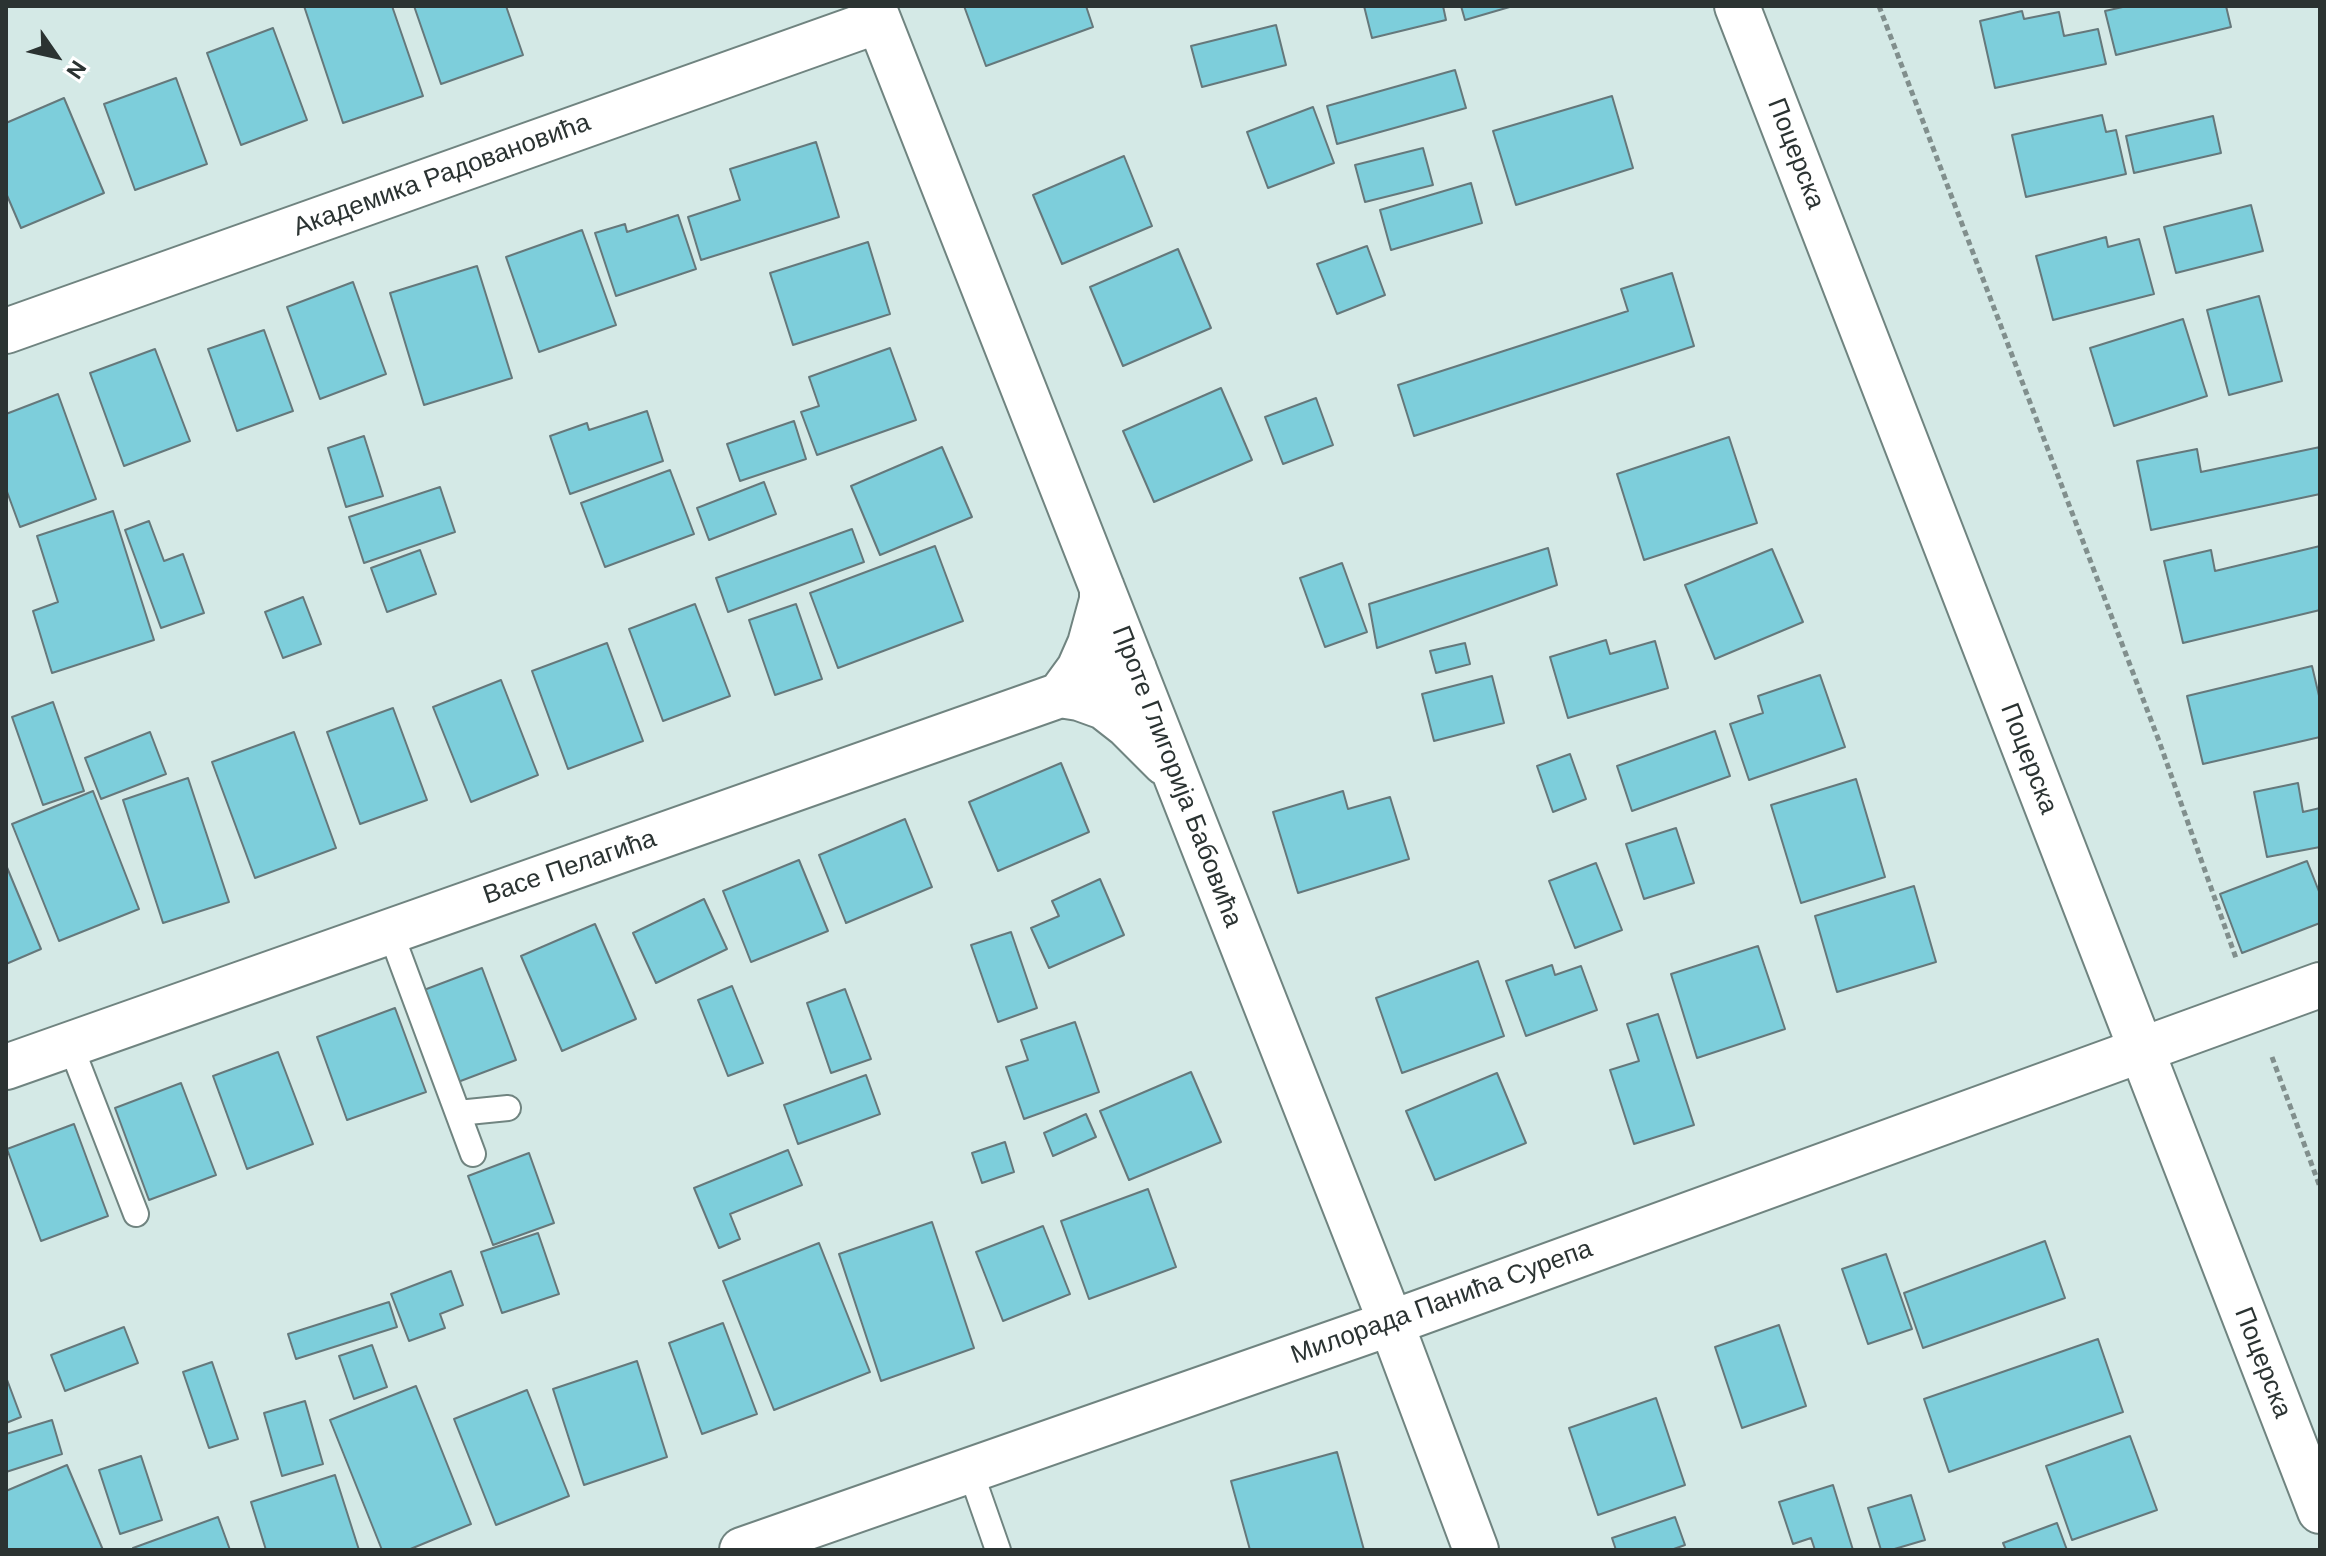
<!DOCTYPE html>
<meta charset="utf-8">
<style>
body{margin:0}
#map{position:relative;width:2326px;height:1556px;overflow:hidden;background:#d4e9e6;font-family:"DM Sans",sans-serif}
canvas{display:block}
.frame{position:absolute;inset:0;border:8px solid #2b3332;pointer-events:none}
.north{position:absolute;left:16px;top:16px;width:80px;height:80px;-webkit-text-stroke:6px #fff;paint-order:stroke;rotate:124deg;font-size:22px;font-weight:700;line-height:32px;text-align:center;color:#2b3332}
.north::after{content:'';display:block;margin:auto;width:28px;height:36px;background:#2b3332;clip-path:polygon(50% 0,100% 100%,50% 72%,0 100%)}
</style>
<div id="map">
<canvas width="2326" height="1556"></canvas>
<div class="frame"></div>
<div class="north">N</div>
</div>
<script>
const g = document.querySelector('canvas').getContext('2d');
g.lineJoin = 'round';
function fillPath(path, color) { g.fillStyle = color; g.fill(path, 'evenodd'); }
const shape = rows => new Path2D(rows.map(r => 'M' + r).join(''));
function strokePath(path, color, width, dash) { g.strokeStyle = color; g.lineWidth = width; g.lineCap = dash ? 'butt' : 'round'; g.setLineDash(dash || []); g.stroke(path); }
function drawText(font, color, halo, rows, align = 'center') {
  g.font = font + ' "DM Sans",sans-serif'; g.lineWidth = 6; g.setLineDash([]); g.textBaseline = 'middle'; g.strokeStyle = halo; g.fillStyle = color; for (const [text, x, y, turn = 0] of rows) {
    g.save(); g.translate(x, y); g.rotate((+turn || 0) * Math.PI / 180); g.textAlign = isNaN(turn) ? turn : align; if (halo) g.strokeText(text, 0, 0); g.fillText(text, 0, 0); g.restore();
  }
}
const building = shape([
 [304,6,392,6,423,96,343,123,304,6],
 [414,6,506,6,523,55,441,84,414,6],
 [964,6,1086,6,1093,27,986,66,964,6],
 [1364,6,1443,6,1446,20,1372,38,1364,6],
 [1461,6,1513,6,1465,20,1461,6],
 [2127,6,2226,6,2231,27,2116,55,2105,11,2127,6],
 [2022,11,2024,19,2059,12,2064,36,2098,29,2106,64,1995,88,1980,21,2022,11],
 [1276,25,1286,65,1202,87,1191,46,1276,25],
 [273,28,307,120,241,145,207,53,273,28],
 [1455,70,1466,108,1337,144,1327,106,1455,70],
 [176,78,207,164,135,190,104,104,176,78],
 [1612,96,1633,168,1516,205,1493,131,1612,96],
 [64,98,104,193,21,228,6,193,6,123,64,98],
 [1313,107,1334,163,1268,188,1247,132,1313,107],
 [2102,115,2106,132,2116,130,2126,174,2026,197,2012,135,2102,115],
 [2213,116,2221,153,2134,173,2126,136,2213,116],
 [816,142,839,217,701,260,688,217,740,200,730,169,816,142],
 [1423,148,1433,185,1365,202,1355,165,1423,148],
 [1124,156,1152,226,1062,264,1033,195,1124,156],
 [1471,183,1482,223,1391,250,1380,210,1471,183],
 [2251,205,2263,251,2176,273,2164,227,2251,205],
 [678,215,696,269,616,296,595,233,625,224,627,232,678,215],
 [582,230,616,325,539,352,506,257,582,230],
 [2106,237,2108,247,2139,239,2154,294,2053,320,2036,256,2106,237],
 [868,242,890,314,793,345,770,273,868,242],
 [1367,246,1385,295,1337,314,1317,264,1367,246],
 [1178,249,1211,328,1123,366,1090,287,1178,249],
 [477,266,512,378,424,405,390,293,477,266],
 [1672,273,1694,346,1414,436,1398,385,1628,311,1621,289,1672,273],
 [353,282,386,374,320,399,287,307,353,282],
 [2259,296,2282,381,2229,395,2207,310,2259,296],
 [2183,319,2207,396,2114,426,2090,348,2183,319],
 [264,330,293,411,237,431,208,349,264,330],
 [890,348,916,420,817,455,801,412,819,406,809,377,890,348],
 [155,349,190,441,124,466,90,373,155,349],
 [1221,388,1252,460,1154,502,1123,431,1221,388],
 [58,394,96,499,20,527,6,489,6,414,58,394],
 [1316,398,1333,445,1283,464,1265,417,1316,398],
 [647,411,663,461,570,494,550,436,587,423,589,430,647,411],
 [794,421,806,459,740,481,727,444,794,421],
 [364,436,383,496,346,507,328,448,364,436],
 [1729,437,1757,523,1644,560,1617,474,1729,437],
 [942,447,972,517,880,555,851,486,942,447],
 [2320,447,2320,494,2151,530,2137,461,2197,449,2201,472,2320,447],
 [670,470,694,534,605,567,581,503,670,470],
 [764,482,776,514,709,540,697,508,764,482],
 [440,487,455,532,364,563,349,517,440,487],
 [113,511,154,640,52,673,33,611,58,602,37,536,113,511],
 [149,521,164,561,183,554,204,613,161,628,125,530,149,521],
 [852,529,864,562,728,612,716,578,852,529],
 [935,546,963,621,838,668,810,593,935,546],
 [2320,546,2320,610,2183,643,2164,561,2211,550,2215,571,2320,546],
 [1548,548,1557,585,1377,648,1369,604,1548,548],
 [1772,549,1803,622,1715,659,1685,585,1772,549],
 [420,550,436,594,387,612,371,568,420,550],
 [1342,563,1367,632,1325,647,1300,578,1342,563],
 [303,597,321,644,283,658,265,612,303,597],
 [695,604,730,696,663,721,629,629,695,604],
 [796,604,822,679,775,695,749,620,796,604],
 [1606,640,1610,654,1655,641,1668,688,1568,718,1550,657,1606,640],
 [607,643,643,741,568,769,532,671,607,643],
 [1465,643,1470,664,1436,673,1430,651,1465,643],
 [2312,666,2320,700,2320,737,2203,764,2187,696,2312,666],
 [1820,675,1845,747,1749,780,1730,724,1763,713,1758,696,1820,675],
 [1492,676,1504,723,1434,741,1422,694,1492,676],
 [501,680,538,775,471,802,433,707,501,680],
 [53,702,84,791,43,805,12,717,53,702],
 [393,708,427,800,360,824,327,732,393,708],
 [1715,731,1730,776,1632,811,1617,766,1715,731],
 [150,732,166,774,101,799,85,758,150,732],
 [294,732,336,848,255,878,212,762,294,732],
 [1570,754,1586,799,1553,812,1537,766,1570,754],
 [1061,763,1089,832,998,871,969,802,1061,763],
 [188,778,229,902,163,923,123,800,188,778],
 [1856,779,1885,877,1801,903,1771,805,1856,779],
 [2298,783,2303,812,2320,808,2320,847,2267,857,2254,792,2298,783],
 [93,791,139,909,59,941,12,824,93,791],
 [1343,791,1348,809,1390,797,1409,859,1298,893,1273,812,1343,791],
 [905,819,932,887,846,923,819,855,905,819],
 [1676,828,1694,883,1644,899,1626,844,1676,828],
 [799,860,828,931,751,962,723,891,799,860],
 [2307,861,2320,894,2320,923,2242,953,2220,894,2307,861],
 [1596,863,1622,930,1575,948,1549,881,1596,863],
 [6,865,41,949,6,964,6,865],
 [1100,879,1124,935,1049,968,1031,928,1059,916,1052,901,1100,879],
 [1914,886,1936,962,1837,992,1815,916,1914,886],
 [704,899,727,949,656,983,633,933,704,899],
 [595,924,636,1019,562,1051,521,956,595,924],
 [1011,932,1037,1008,998,1022,971,945,1011,932],
 [1758,946,1785,1029,1697,1058,1671,974,1758,946],
 [1478,961,1504,1036,1402,1073,1376,998,1478,961],
 [1552,965,1555,975,1581,966,1597,1010,1526,1036,1506,981,1552,965],
 [482,968,516,1060,450,1085,416,993,482,968],
 [732,986,763,1063,728,1076,698,1000,732,986],
 [845,989,871,1059,831,1073,807,1003,845,989],
 [395,1008,426,1092,347,1120,317,1037,395,1008],
 [1658,1014,1694,1125,1634,1144,1610,1070,1639,1061,1627,1024,1658,1014],
 [1075,1022,1099,1092,1024,1119,1006,1067,1028,1060,1021,1040,1075,1022],
 [278,1052,313,1144,247,1169,213,1076,278,1052],
 [1191,1072,1221,1142,1129,1180,1100,1111,1191,1072],
 [1497,1073,1526,1143,1435,1180,1406,1111,1497,1073],
 [866,1075,880,1114,798,1144,784,1105,866,1075],
 [181,1083,216,1175,149,1200,115,1108,181,1083],
 [1086,1114,1096,1137,1053,1156,1044,1133,1086,1114],
 [74,1124,108,1216,41,1241,7,1149,74,1124],
 [1005,1142,1014,1172,982,1183,972,1153,1005,1142],
 [788,1150,802,1185,730,1214,740,1239,719,1248,694,1188,788,1150],
 [529,1153,554,1223,493,1245,468,1176,529,1153],
 [1148,1189,1176,1267,1089,1299,1061,1221,1148,1189],
 [932,1222,974,1348,881,1381,839,1254,932,1222],
 [1043,1226,1070,1294,1003,1321,976,1252,1043,1226],
 [538,1233,559,1294,502,1313,481,1252,538,1233],
 [2045,1241,2065,1298,1923,1348,1904,1293,2045,1241],
 [819,1243,870,1372,774,1410,723,1281,819,1243],
 [1886,1254,1912,1329,1868,1344,1842,1269,1886,1254],
 [451,1271,463,1305,440,1314,445,1328,409,1341,391,1294,451,1271],
 [389,1302,397,1327,296,1359,288,1334,389,1302],
 [723,1323,757,1414,702,1434,669,1343,723,1323],
 [1779,1325,1806,1406,1742,1428,1715,1347,1779,1325],
 [124,1327,138,1363,65,1391,51,1355,124,1327],
 [2098,1339,2123,1412,1949,1472,1924,1399,2098,1339],
 [372,1345,387,1387,354,1399,339,1356,372,1345],
 [637,1361,667,1457,584,1485,553,1389,637,1361],
 [212,1362,238,1439,209,1448,183,1372,212,1362],
 [6,1377,21,1417,6,1423,6,1377],
 [416,1386,471,1524,408,1550,382,1550,330,1420,416,1386],
 [527,1390,569,1496,496,1525,454,1419,527,1390],
 [1656,1398,1685,1485,1598,1515,1569,1428,1656,1398],
 [305,1401,323,1464,282,1476,264,1413,305,1401],
 [52,1420,62,1454,6,1472,6,1434,52,1420],
 [2130,1436,2157,1510,2072,1540,2046,1466,2130,1436],
 [1337,1452,1364,1550,1250,1550,1231,1481,1337,1452],
 [141,1456,162,1520,120,1534,99,1470,141,1456],
 [67,1465,103,1550,6,1550,6,1491,67,1465],
 [335,1475,359,1550,266,1550,251,1502,335,1475],
 [1833,1485,1853,1550,1815,1550,1811,1538,1793,1544,1779,1502,1833,1485],
 [1911,1495,1925,1540,1891,1550,1881,1550,1868,1508,1911,1495],
 [218,1517,230,1550,133,1550,133,1548,218,1517],
 [1675,1517,1685,1545,1671,1550,1616,1550,1612,1538,1675,1517],
 [2057,1523,2067,1550,2006,1550,2003,1543,2057,1523]
]);
const path = shape([
 [1879,6,2159,741,2237,961],
 [2272,1057,2320,1187]
]);
const service = shape([
 [390,931,473,1154],
 [70,1044,136,1214],
 [458,1113,508,1108],
 [970,1470,998,1550]
]);
const minor = shape([
 [873,6,1391,1323,1476,1550],
 [6,331,878,21],
 [1102,588,1102,600,1090,644,1079,669,1060,695,1079,698,1104,707,1127,725,1165,763],
 [6,1067,1134,669],
 [742,1550,1391,1323,2320,985]
]);
const secondary = shape([
 [1737,6,2320,1511]
]);
const streetNames = [
 ["Поцерска",1795,154,69],
 ["Академика Радовановића",442,176,-20],
 ["Поцерска",2028,759,69],
 ["Проте Глигорија Бабовића",1176,777,69],
 ["Васе Пелагића",570,868,-19],
 ["Милорада Панића Сурепа",1442,1303,-20],
 ["Поцерска",2262,1363,69]
];
fillPath(building, '#7dcedb');
strokePath(building, '#65787b', 2);
strokePath(service, '#708480', 28);
strokePath(minor, '#708480', 48);
strokePath(secondary, '#708480', 48);
strokePath(path, '#818f8d', 5, [6, 4]);
strokePath(service, '#fff', 24);
strokePath(minor, '#fff', 44);
strokePath(secondary, '#fff', 44);
drawText('26px', '#2b3332', '#fff', streetNames);
</script>
